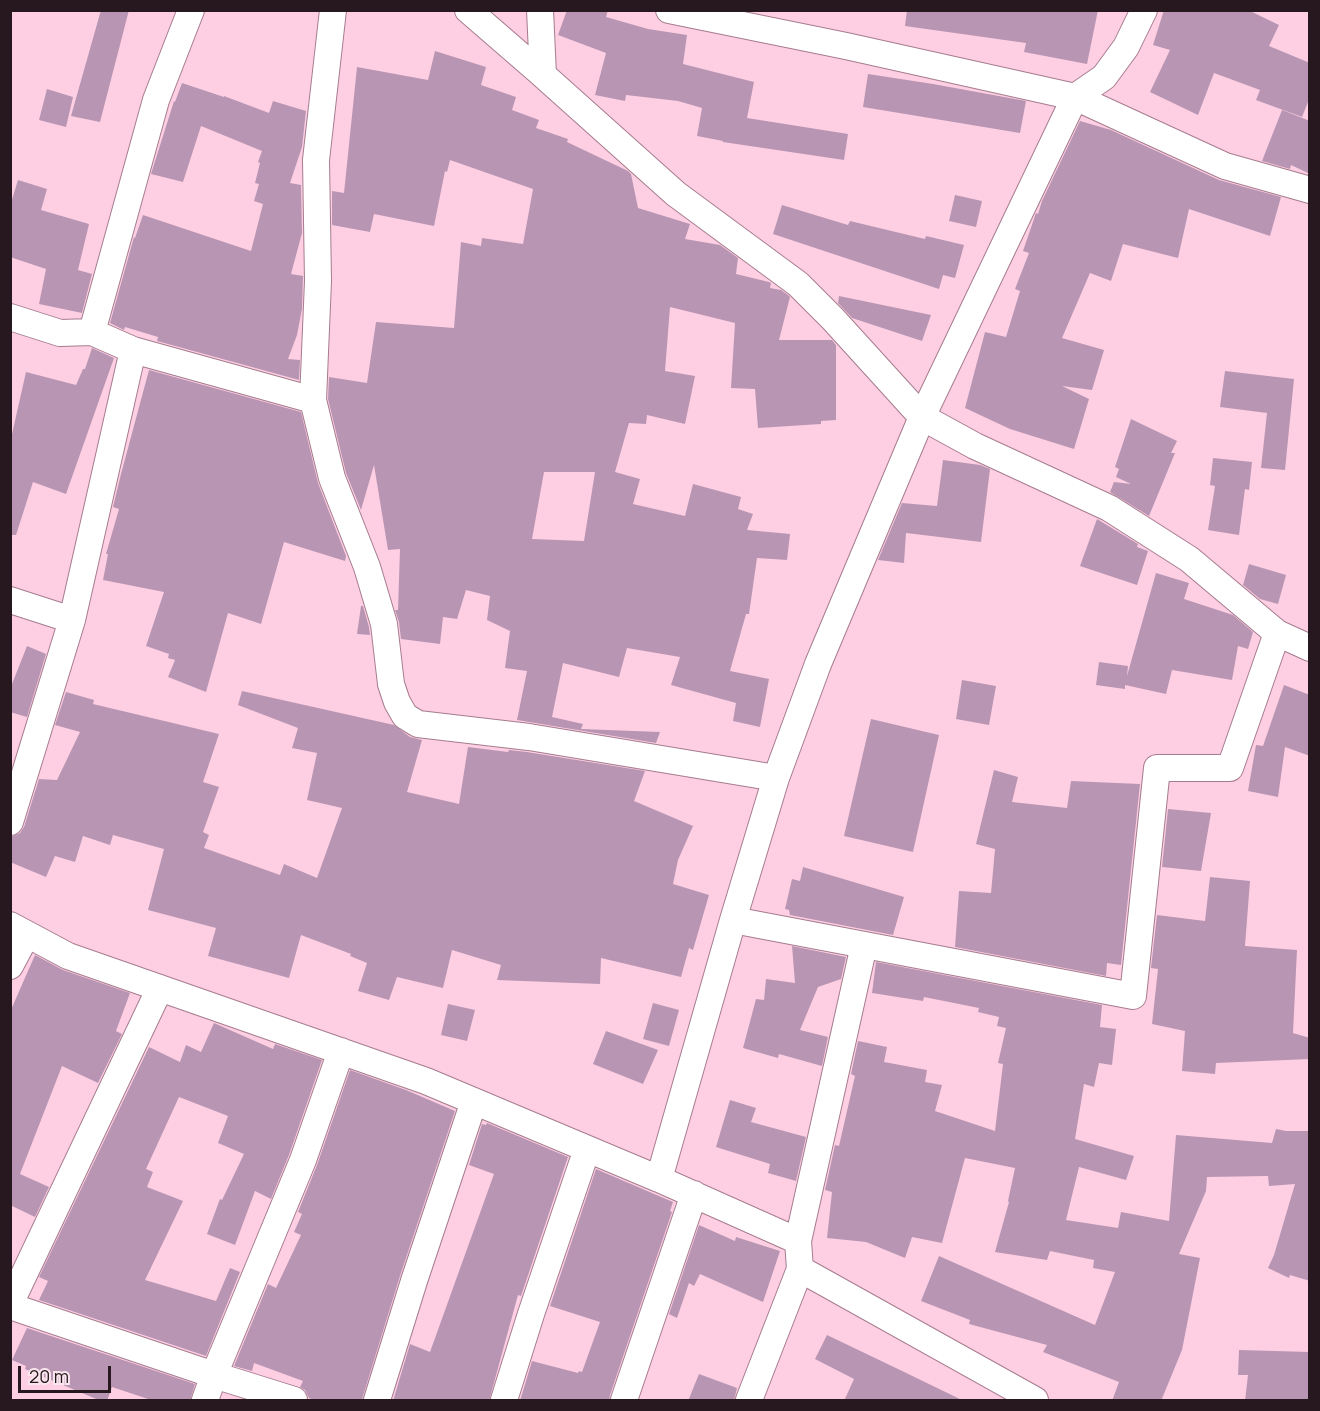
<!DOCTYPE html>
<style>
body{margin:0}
#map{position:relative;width:1320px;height:1411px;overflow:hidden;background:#fecfe3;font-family:Manrope,sans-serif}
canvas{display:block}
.frame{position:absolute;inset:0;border:12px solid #27171e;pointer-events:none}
.scale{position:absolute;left:18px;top:1366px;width:93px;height:27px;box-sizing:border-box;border:3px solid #27171e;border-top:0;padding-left:8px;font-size:18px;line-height:21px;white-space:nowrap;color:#27171e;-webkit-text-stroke:4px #f9e6ed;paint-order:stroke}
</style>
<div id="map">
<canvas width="1320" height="1411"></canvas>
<div class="frame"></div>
<div class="scale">20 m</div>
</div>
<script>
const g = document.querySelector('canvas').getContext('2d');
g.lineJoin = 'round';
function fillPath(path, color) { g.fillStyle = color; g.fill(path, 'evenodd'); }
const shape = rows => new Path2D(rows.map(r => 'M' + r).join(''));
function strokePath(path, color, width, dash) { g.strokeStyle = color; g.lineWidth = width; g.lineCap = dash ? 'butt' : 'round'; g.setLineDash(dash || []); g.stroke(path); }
const building = shape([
 [101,10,129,10,100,122,71,116],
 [567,10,608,10,606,17,648,29,687,35,683,64,754,82,747,118,848,134,844,160,723,142,723,141,697,136,702,108,678,101,626,95,625,101,595,95,606,53,558,35],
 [907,10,1098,10,1087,64,1024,52,1026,43,905,26],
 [1164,10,1248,10,1279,25,1269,46,1310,63,1310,97,1302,117,1256,100,1260,90,1214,73,1198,115,1150,92,1170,50,1153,45],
 [435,51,486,67,481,85,516,97,512,110,539,120,536,128,568,139,567,142,628,171,631,174,638,208,690,224,685,239,720,245,738,258,736,274,769,282,771,283,770,288,781,290,788,295,790,297,779,340,832,340,836,345,836,420,821,421,821,424,758,428,755,389,731,388,735,323,670,307,665,371,695,376,685,424,647,415,646,424,629,423,615,472,640,479,633,504,685,516,693,484,741,497,738,509,753,514,747,530,790,534,787,560,757,558,749,614,746,614,730,671,769,679,760,727,733,721,736,703,671,685,680,657,627,648,619,677,563,663,552,717,583,724,581,729,660,732,656,743,517,720,527,671,505,668,510,631,487,620,490,596,466,590,457,619,443,617,440,644,401,639,399,622,395,610,398,610,400,549,388,550,374,465,361,510,346,473,328,399,329,377,367,383,376,322,454,328,461,242,481,246,482,238,523,244,533,189,450,160,447,172,445,171,434,226,374,214,370,232,332,225,332,191,344,193,357,67,428,80],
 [544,472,595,472,584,541,532,539],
 [868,74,933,84,1026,101,1020,133,863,107],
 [182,83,224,97,224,96,269,113,273,101,306,111,302,147,290,183,301,185,302,233,291,274,303,276,302,309,297,335,288,359,300,360,299,380,157,341,158,337,125,327,124,330,110,323,134,237,135,238,143,215,251,251,263,204,254,201,259,184,255,183,260,163,258,162,262,151,201,126,183,182,151,174,174,101,175,102],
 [47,89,73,97,66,127,39,120],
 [1282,110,1310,121,1310,174,1291,165,1290,169,1262,161],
 [1080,121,1111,130,1219,180,1281,197,1270,236,1189,209,1178,258,1123,244,1111,281,1090,273,1062,338,1104,350,1092,390,1062,386,1089,399,1074,449,1010,429,965,408,985,332,1006,337,1020,291,1015,289,1029,253,1023,251,1036,213,1038,214,1042,201],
 [18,180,47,189,41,210,89,224,78,270,92,274,82,313,39,304,46,269,10,257,10,206],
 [955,195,982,201,976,227,949,221],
 [782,205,848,225,850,221,925,239,926,236,964,245,955,278,943,275,939,289,773,234],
 [839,296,931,315,922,341,852,318,838,303],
 [92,348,114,358,66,494,33,482,16,535,10,535,10,443,26,372,76,385,83,369,85,369],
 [149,370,301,412,318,483,346,556,345,561,284,542,261,624,228,613,206,692,168,677,175,660,168,658,169,654,146,646,164,592,103,580,108,554,106,554,119,509,113,507,121,474],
 [1225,371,1294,379,1285,470,1261,468,1267,413,1220,407],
 [1131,419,1177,441,1171,453,1175,453,1149,516,1110,492,1114,482,1131,484,1116,477,1119,469,1115,467],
 [1213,458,1252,462,1249,490,1245,489,1239,535,1208,530,1215,486,1210,485],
 [943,460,980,465,990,469,981,542,906,533,904,563,878,560,902,503,937,506],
 [1097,519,1138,544,1137,547,1148,551,1137,585,1080,566],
 [1249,564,1286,575,1278,604,1260,599,1243,585],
 [1156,573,1189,583,1184,599,1233,615,1253,632,1248,649,1238,646,1232,680,1172,670,1166,694,1125,685,1125,689,1096,685,1099,662,1128,666,1127,676],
 [361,606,363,606,369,627,370,635,357,634],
 [27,646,46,654,27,717,10,712,10,689],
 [962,680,996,686,989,725,956,719],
 [1284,685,1310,695,1310,756,1285,747,1278,797,1248,791,1256,745,1263,746],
 [242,691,394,725,410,737,422,740,407,792,455,803,459,804,468,747,508,752,509,750,527,752,645,771,634,801,693,826,678,860,673,884,709,895,693,950,689,948,681,977,601,958,600,984,497,980,501,965,452,950,443,988,397,977,389,1000,358,991,367,963,350,956,351,954,301,935,289,978,208,956,216,928,148,910,164,849,113,835,110,845,83,836,75,862,55,856,46,877,10,862,10,837,20,833,24,827,39,779,57,780,80,732,55,725,66,692,94,700,93,704,219,734,203,782,219,787,203,832,209,835,204,848,280,875,284,864,317,878,342,808,307,800,317,753,292,748,298,728,238,705],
 [871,719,939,735,913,852,844,836],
 [994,770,1018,777,1012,802,1067,808,1071,781,1140,784,1121,965,1107,963,1106,976,955,947,959,891,991,893,995,849,976,844],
 [1168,809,1211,813,1201,871,1162,867],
 [803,867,904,897,893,935,790,915,789,910,785,909,792,879,800,881],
 [1210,877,1250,881,1245,946,1297,950,1293,1033,1310,1038,1310,1059,1216,1063,1215,1074,1182,1071,1185,1031,1152,1024,1158,969,1151,968,1157,915,1205,921],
 [792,946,846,957,841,979,818,987,800,1030,828,1037,822,1066,779,1054,778,1058,743,1048,756,999,764,1000,766,979,795,983],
 [35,955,63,970,130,993,116,1031,122,1034,98,1083,62,1066,20,1174,49,1187,35,1217,10,1205,10,1012],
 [876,962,1102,1005,1100,1027,1116,1029,1112,1065,1099,1063,1094,1087,1084,1084,1075,1139,1134,1156,1126,1180,1079,1167,1066,1220,1118,1228,1121,1212,1169,1221,1176,1135,1272,1143,1276,1129,1286,1131,1310,1131,1310,1281,1290,1275,1289,1278,1268,1268,1274,1255,1295,1184,1269,1186,1268,1176,1207,1177,1206,1191,1179,1254,1200,1258,1182,1350,1161,1401,1112,1401,1119,1382,1043,1352,1047,1345,969,1324,970,1320,921,1301,939,1256,1095,1325,1115,1272,1093,1268,1094,1260,1050,1251,1047,1260,995,1252,1009,1202,1008,1201,1015,1168,965,1158,942,1243,912,1237,905,1258,866,1242,827,1238,832,1192,825,1190,835,1145,839,1146,855,1076,851,1074,858,1041,887,1047,884,1062,927,1070,925,1082,942,1085,935,1111,995,1131,1003,1064,998,1063,1006,1028,997,1026,999,1017,978,1012,979,1008,924,997,923,1001,872,993],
 [653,1003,679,1010,669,1046,643,1039],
 [448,1004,475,1010,467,1041,441,1035],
 [214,1023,273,1049,275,1044,322,1060,289,1155,271,1199,255,1191,235,1245,207,1234,220,1199,222,1200,244,1154,218,1143,228,1116,179,1097,146,1169,153,1172,147,1187,183,1201,145,1280,216,1301,230,1268,240,1272,206,1356,39,1300,48,1281,39,1277,149,1047,180,1062,186,1045,201,1052],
 [606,1031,658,1050,643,1084,593,1064],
 [350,1070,406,1090,455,1111,400,1276,363,1396,362,1401,316,1401,309,1398,305,1390,300,1387,303,1381,254,1363,252,1371,234,1366,268,1284,276,1288,301,1235,294,1232,302,1214,298,1212,317,1165],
 [730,1100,756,1108,751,1122,806,1137,796,1181,768,1173,770,1164,716,1147],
 [487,1123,568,1157,521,1296,518,1295,489,1401,393,1401,410,1344,430,1352,494,1174,469,1165,482,1124,486,1125],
 [596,1169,673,1202,670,1211,672,1212,610,1395,609,1401,520,1401,532,1361,578,1373,579,1371,582,1372,600,1322,550,1306],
 [699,1225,735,1241,736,1237,780,1251,763,1302,700,1274,694,1286,689,1283,677,1318,669,1314],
 [27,1328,195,1384,190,1401,154,1401,112,1387,107,1401,101,1401,25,1369,26,1366,12,1360],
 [827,1335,898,1369,964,1401,844,1401,854,1379,815,1359],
 [1239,1350,1310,1352,1310,1401,1245,1401,1248,1375,1238,1375],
 [699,1374,737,1388,734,1401,688,1401]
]);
const street = shape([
 [468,10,543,75],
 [540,10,543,75,676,194,798,284,833,319,922,417,1075,97,1104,77,1126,47,1144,10],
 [669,10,846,46,1075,97,1225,166,1310,190],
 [10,317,60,333,92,332,156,100,191,10],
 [133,350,313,400,332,478,367,567,384,624,391,684,397,702,405,716,418,724,529,737,776,778],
 [313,400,318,281,316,160,333,10],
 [10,600,72,620,133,350,92,332],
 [10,822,72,620],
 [733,920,1133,996,1157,768,1230,768,1277,633],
 [10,925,68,956,426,1081,659,1179],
 [10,966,27,934],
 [798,1241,864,945],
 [800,1269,798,1241,659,1179,733,920,776,778,818,664,922,417,975,446,1109,508,1189,559,1277,633,1310,648],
 [10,1304,160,988],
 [10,1306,214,1375,303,1160,341,1051],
 [205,1400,214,1375,294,1400],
 [377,1400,414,1281,474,1101],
 [504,1400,531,1314,587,1149],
 [624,1400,694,1194],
 [749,1400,800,1269,1035,1400]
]);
fillPath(building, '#b896b3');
strokePath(street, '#a67c8e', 28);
strokePath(street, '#fff', 26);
</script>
